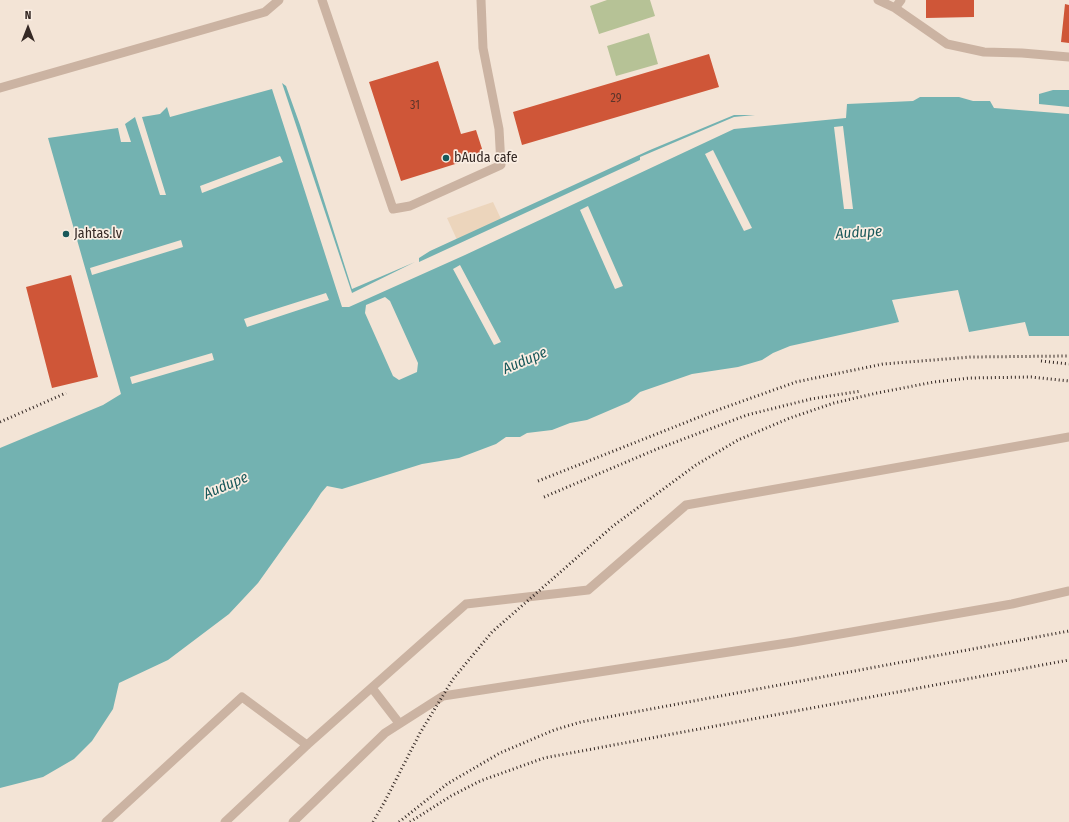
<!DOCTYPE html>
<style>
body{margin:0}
#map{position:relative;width:1069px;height:822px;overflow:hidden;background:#f3e4d6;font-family:"Fira Sans Condensed",sans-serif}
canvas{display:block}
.north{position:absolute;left:8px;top:8px;width:40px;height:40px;-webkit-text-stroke:3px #faeee3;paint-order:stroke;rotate:0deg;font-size:11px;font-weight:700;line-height:16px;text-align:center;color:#352925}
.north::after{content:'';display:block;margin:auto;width:14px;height:18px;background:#352925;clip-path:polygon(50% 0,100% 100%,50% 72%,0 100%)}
</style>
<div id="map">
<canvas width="1069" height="822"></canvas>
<div class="north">N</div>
</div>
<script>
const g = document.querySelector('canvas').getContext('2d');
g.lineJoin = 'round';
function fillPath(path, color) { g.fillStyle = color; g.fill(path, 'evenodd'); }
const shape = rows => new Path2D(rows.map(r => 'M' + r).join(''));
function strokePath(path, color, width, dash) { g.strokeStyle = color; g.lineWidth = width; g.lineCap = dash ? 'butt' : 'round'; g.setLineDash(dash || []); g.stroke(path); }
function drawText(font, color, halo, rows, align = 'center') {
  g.font = font + ' "Fira Sans Condensed",sans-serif'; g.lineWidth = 3.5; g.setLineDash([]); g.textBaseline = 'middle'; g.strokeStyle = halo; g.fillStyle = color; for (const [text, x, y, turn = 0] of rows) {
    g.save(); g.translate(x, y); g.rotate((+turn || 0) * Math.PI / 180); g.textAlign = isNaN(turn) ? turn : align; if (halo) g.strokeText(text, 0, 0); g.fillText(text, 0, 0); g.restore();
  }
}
const green = shape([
 [607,0,650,0,655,16,599,34,590,6],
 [649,33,658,64,616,76,607,46]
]);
const plaza = shape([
 [493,202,502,221,458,242,447,218]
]);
const water = shape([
 [282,83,286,86,300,125,352,289,415,262,352,293],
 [272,89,342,307,349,307,465,255,734,129,846,118,847,104,913,101,920,97,959,97,973,101,990,101,994,108,1069,114,1069,336,1029,336,1025,322,969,332,958,290,892,300,899,322,790,346,773,353,762,360,738,367,692,374,640,392,629,402,587,420,570,423,552,430,527,433,520,437,506,437,496,444,459,458,422,464,342,489,327,486,321,493,310,510,258,583,229,614,168,660,119,683,113,709,92,741,74,759,43,777,0,788,0,448,103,405,121,394,48,138,118,128,121,142,131,142,125,124,135,117,160,195,166,195,142,117,160,114,167,107,170,117],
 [1053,90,1069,90,1069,107,1039,104,1039,94],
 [734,115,755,115,734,117,640,157,640,160,419,262,419,258,430,251,650,150]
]);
const pier = shape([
 [843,126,853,209,844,209,834,127],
 [713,150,752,228,744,231,705,154],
 [280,156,283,162,202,193,200,186],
 [588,206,623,286,615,289,580,210],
 [181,240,183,247,92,275,90,268],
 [460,265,501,342,494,345,453,269],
 [326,293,329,300,247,327,244,319],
 [385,297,390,301,418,363,417,372,399,380,393,376,365,313,366,305],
 [212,353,214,360,132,384,130,377]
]);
const building = shape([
 [926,0,974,0,974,17,926,18],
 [1065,4,1069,5,1069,43,1061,42],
 [709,54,719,87,522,145,513,112],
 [438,61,461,134,476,130,484,155,401,181,369,82],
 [71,275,98,377,52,388,26,287]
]);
const lane = shape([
 [322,0,393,209,410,206,501,165,499,129,483,48,481,0],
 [878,0,895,8,947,44,984,52,1022,53,1069,57],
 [895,8,901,0],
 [0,88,265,12,279,0],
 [372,688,399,723],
 [106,822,242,697,307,745],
 [225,822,307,745,466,604,588,590,686,505,1069,437],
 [293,822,385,733,443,696,794,642,1012,604,1069,591]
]);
const rail = shape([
 [1041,361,1069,364],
 [0,422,66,393],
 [538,481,712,412,796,382,883,364,971,357,1069,356],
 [544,497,657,449,747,415,811,399,861,391],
 [373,822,385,801,420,733,453,679,492,632,613,526,696,465,738,440,790,418,834,403,877,393,934,382,970,378,1031,377,1069,381],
 [399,822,447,784,500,753,554,730,581,722,1069,631],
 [410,822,451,796,480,781,544,758,1069,660]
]);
const markers = [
 [446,158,4,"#18585a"],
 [66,234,4,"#18585a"]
];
const numberNames = [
 ["29",616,99],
 ["31",415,106]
];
const poiNames = [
 ["bAuda cafe",454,158],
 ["Jahtas.lv",74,234]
];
const waterNames = [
 ["Audupe",859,233,-3],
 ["Audupe",525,361,-23],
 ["Audupe",226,486,-23]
];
fillPath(green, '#b6c296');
fillPath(plaza, '#ecd5bc');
fillPath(water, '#73b2b1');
fillPath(pier, '#f3e4d6');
fillPath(building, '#cf5638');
strokePath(lane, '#cbb3a2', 9);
strokePath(rail, '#352925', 3, [1, 3]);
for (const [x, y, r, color] of markers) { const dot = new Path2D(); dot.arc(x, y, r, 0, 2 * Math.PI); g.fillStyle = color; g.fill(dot); strokePath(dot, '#faeee3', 1.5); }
drawText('12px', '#5c342a', null, numberNames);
drawText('14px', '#352925', '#faeee3', poiNames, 'left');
drawText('italic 15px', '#18585a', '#faeee3', waterNames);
</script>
